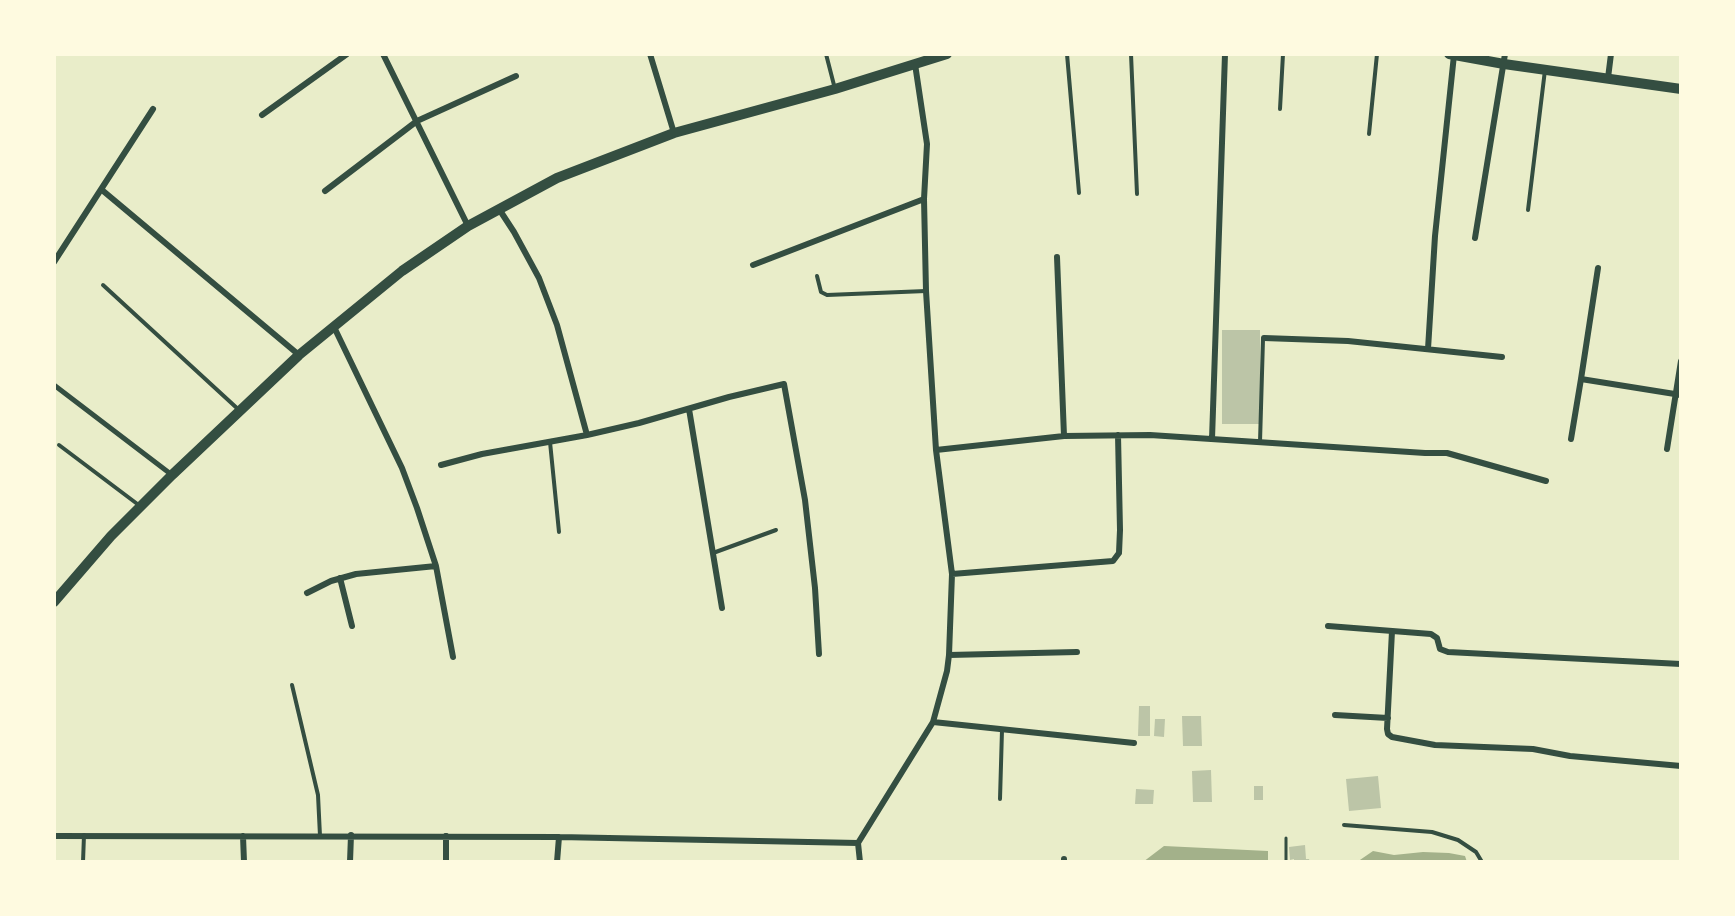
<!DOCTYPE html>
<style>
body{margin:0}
#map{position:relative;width:1735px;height:916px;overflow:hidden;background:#e9edc9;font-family:"DejaVu Sans",sans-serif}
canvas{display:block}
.frame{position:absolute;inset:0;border:56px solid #fefae0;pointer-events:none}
</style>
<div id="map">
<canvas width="1735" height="916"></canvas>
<div class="frame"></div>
</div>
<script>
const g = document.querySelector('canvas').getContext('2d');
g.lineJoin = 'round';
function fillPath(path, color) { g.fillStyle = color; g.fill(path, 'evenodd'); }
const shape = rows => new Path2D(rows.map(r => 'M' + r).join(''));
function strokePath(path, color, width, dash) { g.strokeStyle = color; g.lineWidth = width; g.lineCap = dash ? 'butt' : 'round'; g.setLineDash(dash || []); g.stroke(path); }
const water = shape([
 [1164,846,1268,851,1268,862,1143,862],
 [1373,851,1394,855,1423,852,1449,853,1465,856,1467,862,1357,862]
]);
const building = shape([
 [1222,330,1260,330,1260,424,1222,424],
 [1139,706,1150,706,1150,736,1138,736],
 [1182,716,1201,716,1202,746,1183,746],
 [1155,719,1165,719,1164,737,1154,736],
 [1211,770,1212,802,1193,802,1192,771],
 [1378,776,1381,808,1349,811,1346,779],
 [1254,786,1263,786,1263,800,1254,800],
 [1136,789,1154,790,1153,804,1135,804],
 [1305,845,1306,859,1309,859,1310,862,1294,862,1294,859,1290,860,1289,847]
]);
const path = shape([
 [1286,862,1286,838]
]);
const service = shape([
 [826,54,835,89],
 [1067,54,1079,193],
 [1131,54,1137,194],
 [1280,109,1283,54],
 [1369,134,1377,54],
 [1528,210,1545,70],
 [817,276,821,292,827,295,926,291],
 [103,285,239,410],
 [550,442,559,532],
 [1260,442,1263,339],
 [59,445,140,506],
 [713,553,776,530],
 [292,685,318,795,320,836],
 [1000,799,1002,730],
 [1344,825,1432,832,1458,840,1476,852,1482,862],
 [83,862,84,835]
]);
const pedestrian = shape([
 [54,385,172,475]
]);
const minor = shape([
 [383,54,468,226],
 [650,54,674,133],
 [1608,78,1611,54],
 [262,115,347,54],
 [102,190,299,355],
 [325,191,417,121,516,76],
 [1475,238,1505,54],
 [1057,257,1064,436],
 [54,262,153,109],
 [753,265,924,199],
 [1598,268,1581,379,1681,395],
 [334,327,402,468,417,508,436,566,453,657],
 [1264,338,1348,341,1502,357],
 [1428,349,1435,236,1454,55],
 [689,409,722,608],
 [587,435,639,423,729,397,784,384,805,500,815,588,819,654],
 [1212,439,1225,54],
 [1571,439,1581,379],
 [1667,449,1681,361],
 [936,450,1064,436,1150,435,1425,453,1447,453,1546,481],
 [441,465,482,454,587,435,557,325,539,278,514,232,499,209],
 [952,574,1113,561,1119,553,1120,530,1118,435],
 [340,578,352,626],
 [307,593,331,581,356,574,436,566],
 [1328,626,1431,634,1437,638,1440,649,1448,652,1681,664],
 [1392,631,1387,729,1388,734,1392,737,1435,745,1533,749,1570,756,1681,766],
 [949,655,1077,652],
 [1335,715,1388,718],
 [933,722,1134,743],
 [54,836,559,837,858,843],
 [243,836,244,862],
 [350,862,351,835],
 [446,862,446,836],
 [557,862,559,837],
 [860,862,858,843,933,722,947,671,949,655,952,574,936,450,926,291,924,199,927,144,915,64],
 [1064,862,1064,859]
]);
const tertiary = shape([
 [1449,54,1504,64,1681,89],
 [54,602,111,536,172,475,299,355,402,271,468,226,557,178,674,133,835,89,947,54]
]);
fillPath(water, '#a3b18a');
fillPath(building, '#bcc5a7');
strokePath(path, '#344e41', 3);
strokePath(service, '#344e41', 4);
strokePath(pedestrian, '#344e41', 5);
strokePath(minor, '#344e41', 6);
strokePath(tertiary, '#344e41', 10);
</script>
